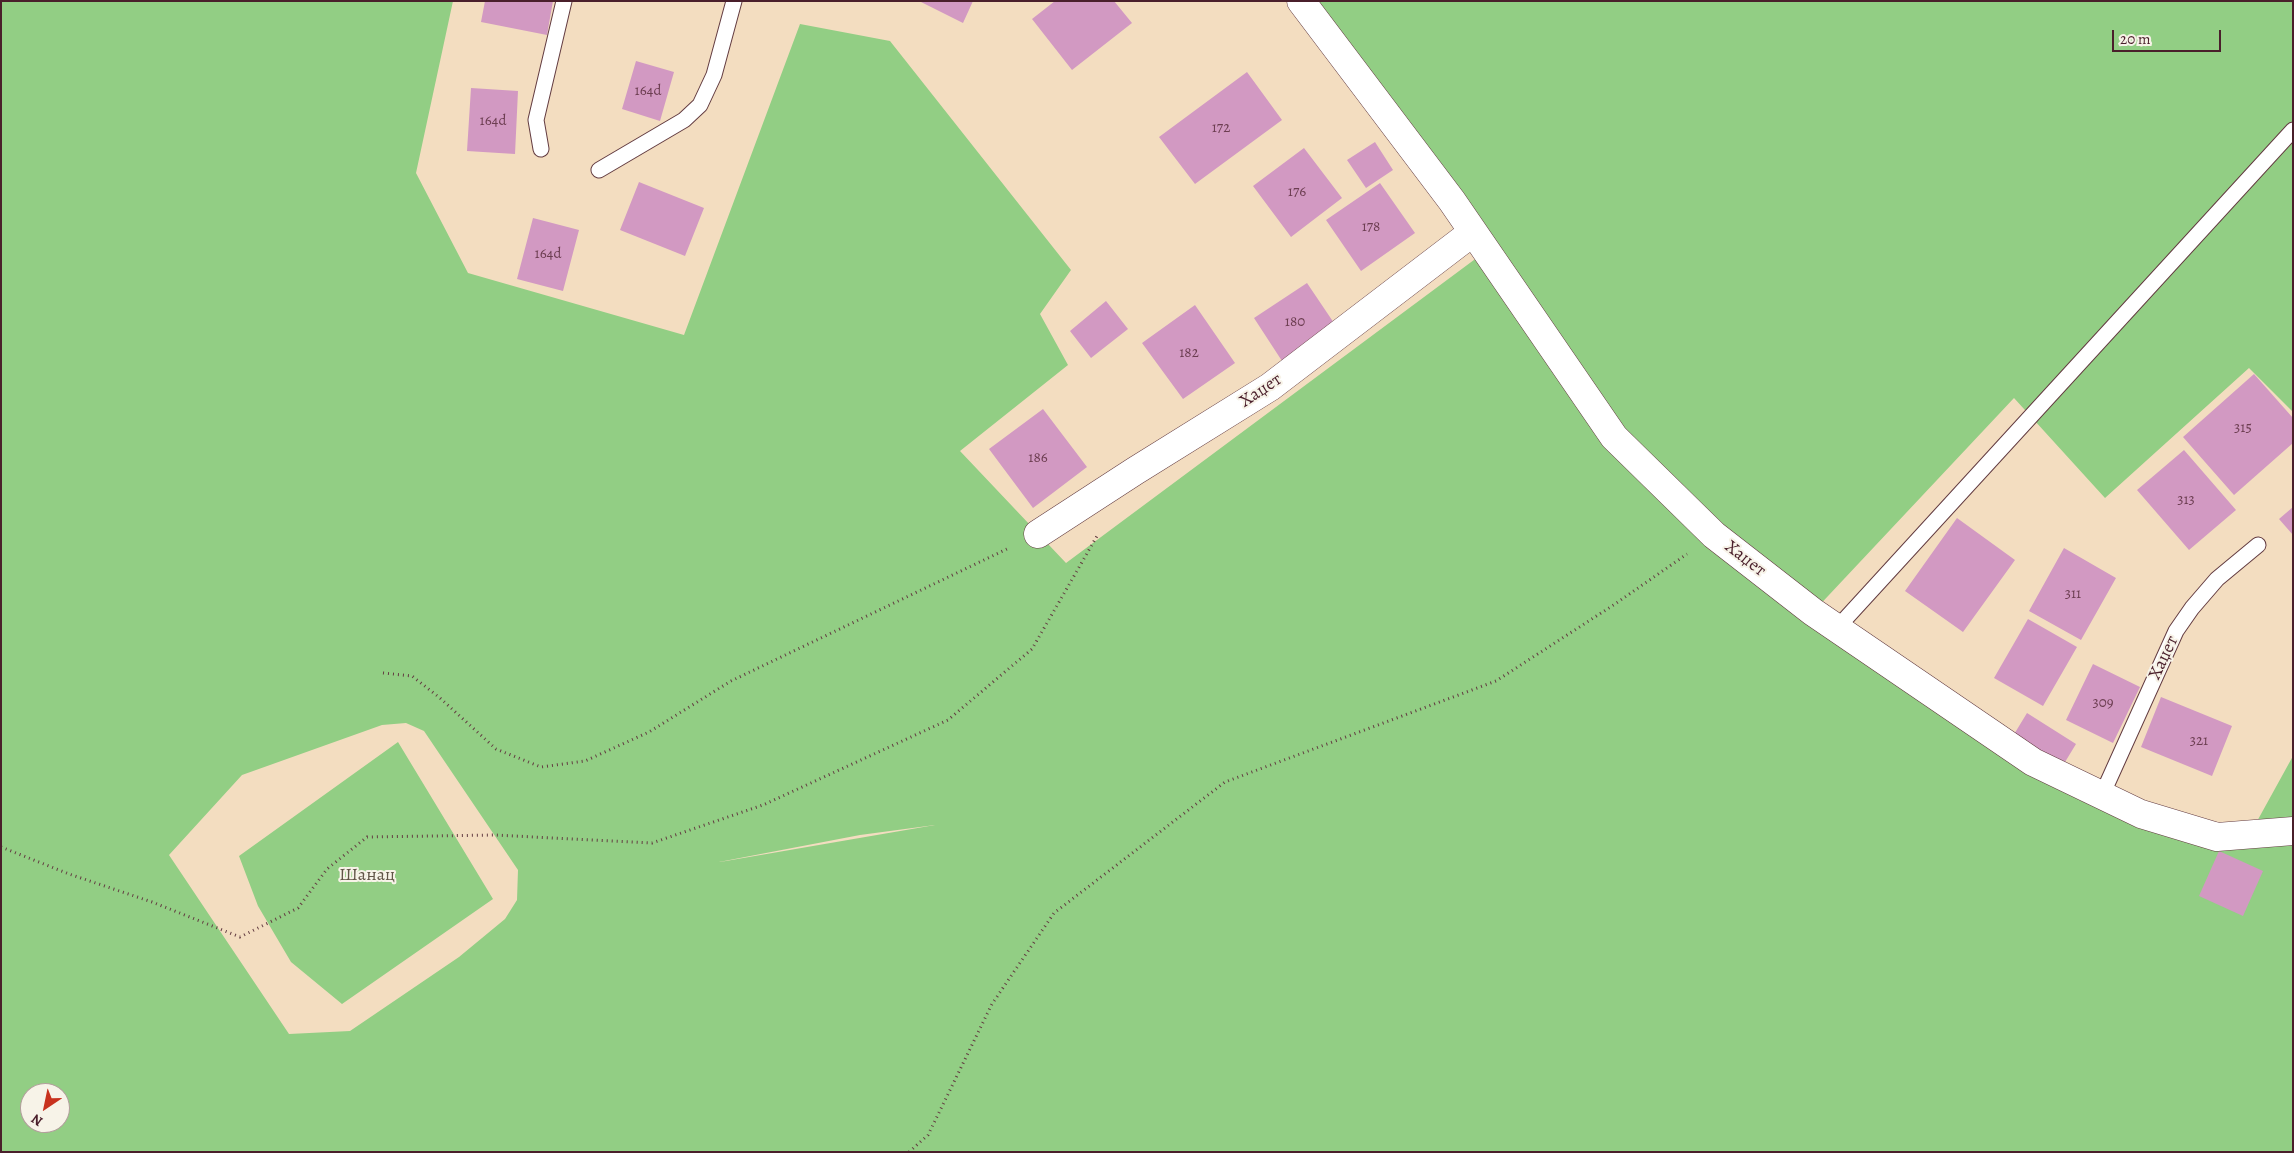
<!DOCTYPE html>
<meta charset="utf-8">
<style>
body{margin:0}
#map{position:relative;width:2294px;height:1153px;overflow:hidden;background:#f3ddc0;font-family:Alegreya,serif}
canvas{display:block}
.frame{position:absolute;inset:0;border:2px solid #4a1f2b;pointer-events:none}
.north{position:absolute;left:20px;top:1083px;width:50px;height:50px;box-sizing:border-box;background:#f7f3e8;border:1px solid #b29e9c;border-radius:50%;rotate:214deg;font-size:14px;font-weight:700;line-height:20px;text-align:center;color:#4a1f2b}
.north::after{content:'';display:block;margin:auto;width:18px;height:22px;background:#c8321e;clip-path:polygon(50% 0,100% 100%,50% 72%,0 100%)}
.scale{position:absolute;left:2112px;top:30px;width:109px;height:22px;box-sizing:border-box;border:2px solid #4a1f2b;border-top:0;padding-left:6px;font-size:15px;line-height:18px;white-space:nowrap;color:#4a1f2b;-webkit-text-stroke:4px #f7f3e8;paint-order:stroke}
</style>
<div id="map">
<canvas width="2294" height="1153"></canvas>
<div class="frame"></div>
<div class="north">N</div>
<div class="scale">20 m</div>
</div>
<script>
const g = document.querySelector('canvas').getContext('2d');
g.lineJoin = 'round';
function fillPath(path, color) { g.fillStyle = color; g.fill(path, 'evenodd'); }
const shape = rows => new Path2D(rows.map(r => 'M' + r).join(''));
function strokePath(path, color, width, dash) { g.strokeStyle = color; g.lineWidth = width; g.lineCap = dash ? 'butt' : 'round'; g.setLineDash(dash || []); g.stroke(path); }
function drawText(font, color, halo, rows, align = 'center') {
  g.font = font + ' Alegreya,serif'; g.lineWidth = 4; g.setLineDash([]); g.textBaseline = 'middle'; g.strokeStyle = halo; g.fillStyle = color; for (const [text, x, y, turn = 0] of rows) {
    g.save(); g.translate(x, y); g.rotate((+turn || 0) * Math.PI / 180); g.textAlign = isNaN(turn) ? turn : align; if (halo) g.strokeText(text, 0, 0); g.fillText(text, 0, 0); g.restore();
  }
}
const green = shape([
 [1,1,453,1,416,173,468,273,684,335,800,24,890,41,1071,270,1040,314,1068,365,960,451,1066,563,1486,251,1301,1,2293,1,2293,412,2249,368,2105,498,2014,398,1813,612,2141,814,2250,834,2293,756,2293,1152,1,1152],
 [406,723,424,731,518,870,517,900,505,919,459,957,350,1031,289,1034,169,855,242,775,382,725],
 [935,825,720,862,719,862,860,835],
 [30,1093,60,1093,60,1123,30,1123],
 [398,742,493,899,342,1004,291,962,258,906,239,856]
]);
const building = shape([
 [485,1,553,1,547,35,481,22],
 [919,1,973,1,963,23],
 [1055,1,1114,1,1132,23,1072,70,1032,19],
 [636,61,674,72,660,121,622,109],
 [1247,72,1282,120,1195,184,1159,137],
 [471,88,518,91,515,154,467,151],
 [1375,142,1393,170,1366,188,1347,160],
 [1304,148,1342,198,1291,237,1253,186],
 [639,182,704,208,685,256,620,230],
 [1380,183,1415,233,1361,271,1326,220],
 [533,218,579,230,563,291,517,279],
 [1307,283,1336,326,1282,361,1254,318],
 [1106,301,1128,329,1091,358,1070,331],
 [1195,305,1235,363,1183,399,1142,343],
 [2254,374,2293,418,2293,443,2234,495,2183,437],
 [1043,409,1087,467,1033,508,989,449],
 [2184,450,2236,510,2189,550,2137,490],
 [2293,507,2293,535,2279,519],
 [1957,518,2015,560,1963,632,1905,591],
 [2064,548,2116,578,2081,640,2029,611],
 [2028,619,2077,647,2043,706,1994,678],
 [2093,664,2140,687,2113,743,2066,720],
 [2161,697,2232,726,2212,776,2141,747],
 [2027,713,2076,744,2062,767,2013,736],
 [2219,851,2263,871,2243,916,2199,896]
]);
const path = shape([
 [383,673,412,676,440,698,496,749,541,767,585,761,649,732,731,681,1009,548],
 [1,847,69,874,152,902,240,937,298,908,327,869,367,837,495,835,652,843,763,805,948,720,1032,649,1097,536],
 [909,1152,928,1135,992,1004,1054,913,1225,782,1496,681,1615,604,1687,554]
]);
const service = shape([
 [541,149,536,120,564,1],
 [599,170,684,120,700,105,714,75,734,1],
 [1837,628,2293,130],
 [2102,795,2176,631,2192,608,2217,579,2258,545]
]);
const minor = shape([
 [1301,1,1452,201,1614,437,1714,535,1813,612,2033,762,2141,814,2217,837,2293,831],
 [1038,534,1135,471,1270,387,1473,232]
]);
const numberNames = [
 ["164d",648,91],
 ["164d",493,121],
 ["172",1221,128],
 ["176",1297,192],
 ["178",1371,227],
 ["164d",548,254],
 ["180",1295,322],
 ["182",1189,353],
 ["315",2243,428],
 ["186",1038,458],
 ["313",2186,500],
 ["311",2073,594],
 ["309",2103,703],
 ["321",2199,741]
];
const streetNames = [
 ["Хаџет",1261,391,-34],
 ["Хаџет",1745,559,38],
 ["Хаџет",2164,658,-65]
];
const parkNames = [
 ["Шанац",367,876]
];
fillPath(green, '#92ce84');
fillPath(building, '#d299c2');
strokePath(service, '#633c41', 17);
strokePath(minor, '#633c41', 29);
strokePath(path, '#633c41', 3, [1, 4]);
strokePath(service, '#fff', 15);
strokePath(minor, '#fff', 28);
drawText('15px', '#6c3e51', null, numberNames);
drawText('18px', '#4a1f2b', '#f7f3e8', streetNames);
drawText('18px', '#605446', '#f7f3e8', parkNames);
</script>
